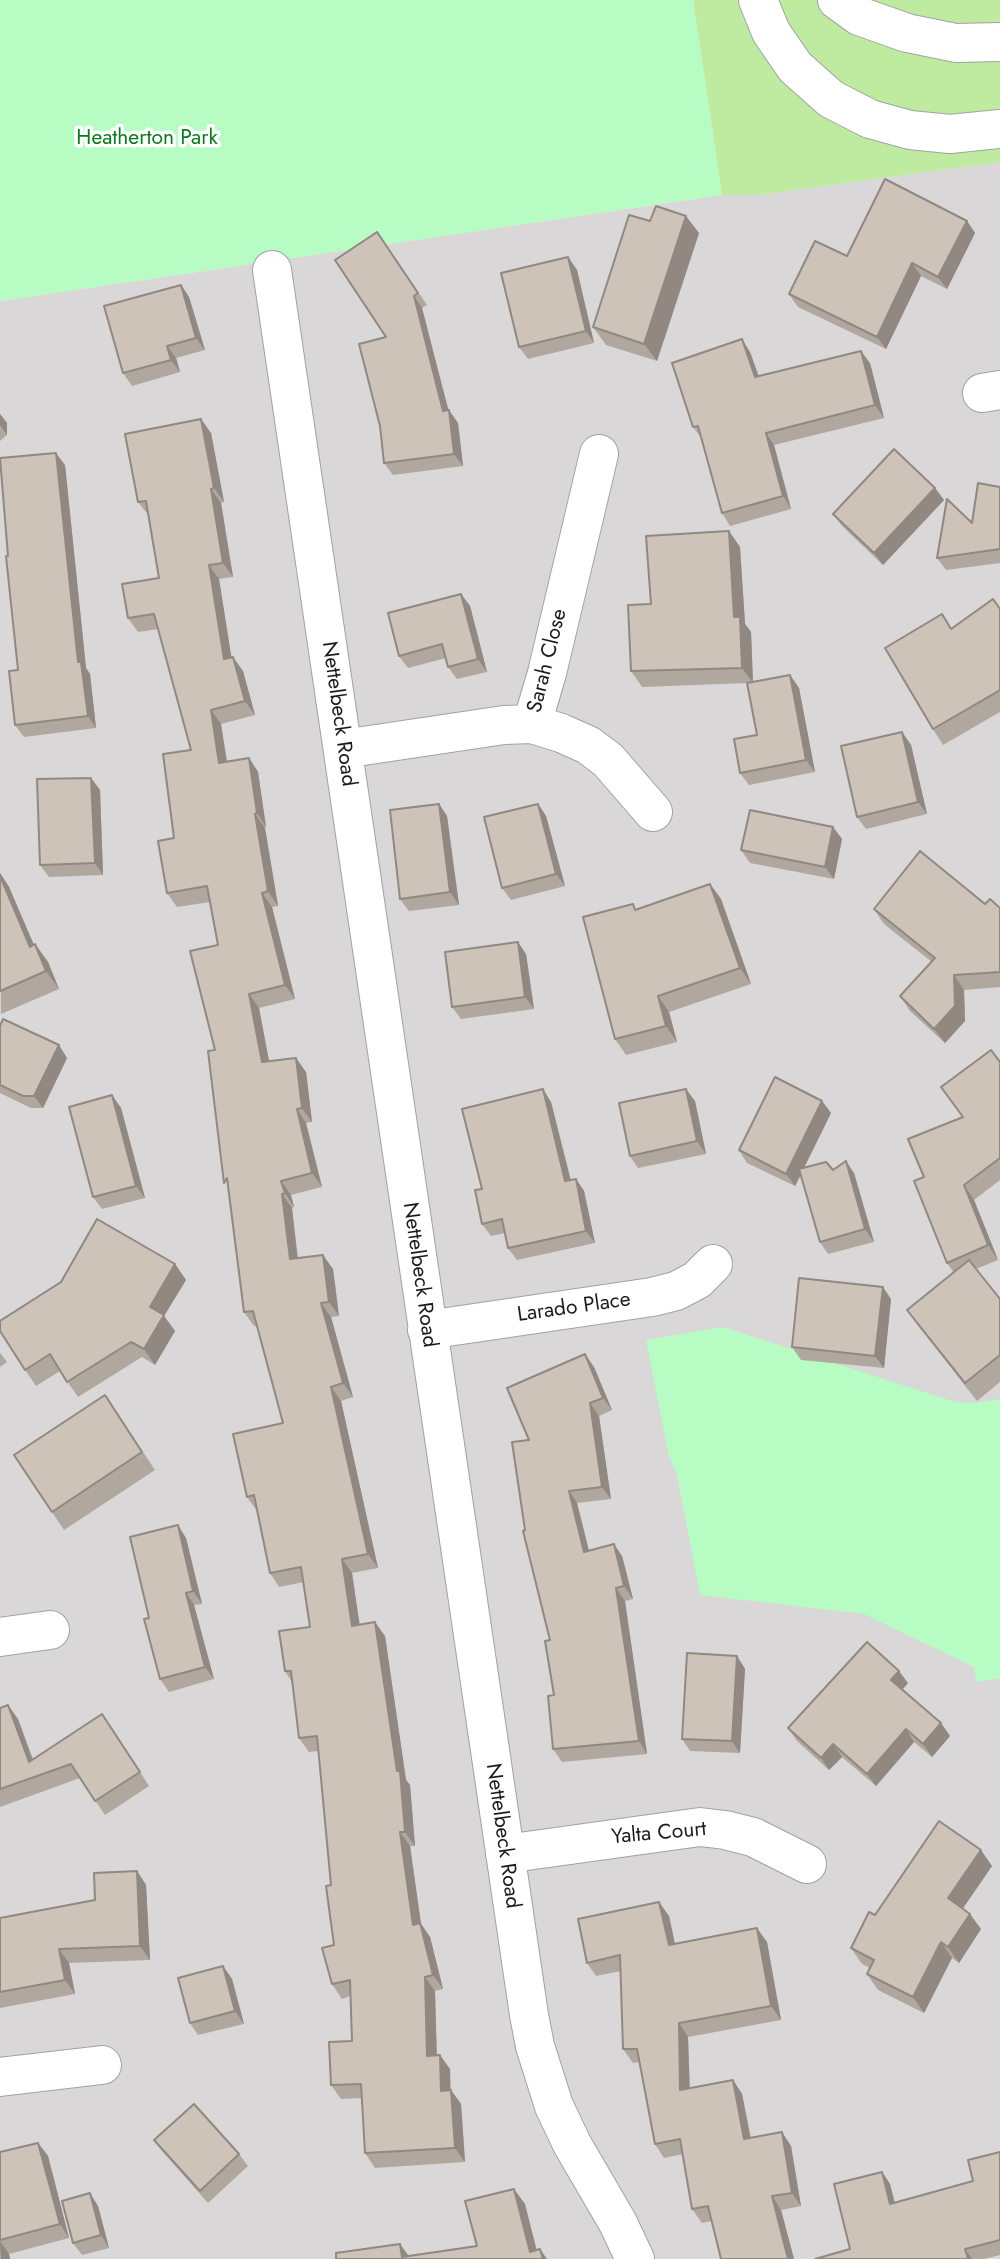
<!DOCTYPE html>
<style>
body{margin:0}
canvas{display:block;background:#edeadf}
</style>
<canvas width="1000" height="2259"></canvas>
<script>
const g = document.querySelector('canvas').getContext('2d');
g.lineJoin = 'round';
function fillPath(path, color) { g.fillStyle = color; g.fill(path, 'evenodd'); }
const shape = rows => new Path2D(rows.map(r => 'M' + r).join(''));
function strokePath(path, color, width, dash) { g.strokeStyle = color; g.lineWidth = width; g.lineCap = dash ? 'butt' : 'round'; g.setLineDash(dash || []); g.stroke(path); }
function drawText(font, color, halo, rows, align = 'center') {
  g.font = font + ' Jost,sans-serif'; g.lineWidth = 7; g.setLineDash([]); g.textBaseline = 'middle'; g.strokeStyle = halo; g.fillStyle = color; for (const [text, x, y, turn = 0] of rows) {
    g.save(); g.translate(x, y); g.rotate((+turn || 0) * Math.PI / 180); g.textAlign = isNaN(turn) ? turn : align; if (halo) g.strokeText(text, 0, 0); g.fillText(text, 0, 0); g.restore();
  }
}
const residential = shape([
 [1000,162,1000,2259,0,2259,0,301,722,195,758,195]
]);
const grass = shape([
 [693,0,1000,0,1000,162,758,195,722,195]
]);
const park = shape([
 [0,0,693,0,722,195,0,301],
 [723,1327,955,1402,974,1403,1000,1399,1000,1678,976,1682,974,1667,864,1614,700,1595,677,1475,668,1453,646,1340]
]);
const minor = shape([
 [758,0,771,32,795,67,831,99,870,119,910,130,950,134,1000,129],
 [837,0,859,16,907,33,956,43,1000,42],
 [272,270,529,2015,535,2046,554,2106,572,2144,618,2223,635,2259],
 [982,393,1000,390],
 [532,724,561,733,588,745,608,760,653,812],
 [343,749,504,725,532,724,547,673,599,454],
 [427,1330,652,1297,676,1291,697,1280,713,1264],
 [0,1637,50,1630],
 [505,1854,700,1827,725,1830,753,1837,807,1864],
 [0,2077,102,2065]
]);
const wall = shape([
 [650,221,699,233,657,361,606,345,593,327],
 [967,221,975,233,947,289,921,276,886,349,798,307,789,294,847,256],
 [377,232,427,305,422,308,448,411,458,423,463,466,393,475,384,463,386,337],
 [568,257,577,270,594,343,528,359,519,347],
 [181,285,189,297,205,350,176,358,180,372,132,386,123,373],
 [750,352,759,376,870,363,884,418,774,445,791,509,730,526,722,513,702,439,693,427],
 [0,414,7,423,7,435,0,441],
 [211,433,224,502,221,503,233,577,219,579,231,657,243,671,255,715,221,724,227,761,249,758,258,772,266,827,265,828,278,906,272,907,295,999,259,1008,269,1062,306,1072,312,1122,306,1123,322,1187,291,1195,294,1207,292,1208,298,1258,333,1269,339,1316,331,1317,353,1397,341,1401,378,1568,352,1573,359,1624,385,1636,406,1780,410,1785,415,1846,410,1846,421,1924,430,1937,443,1989,435,1991,437,2055,450,2069,450,2090,461,2104,465,2162,375,2168,365,2153,362,2098,341,2099,331,2085,352,2041,350,1996,342,1999,332,1984,334,1945,331,1885,319,1751,309,1752,299,1738,292,1682,285,1671,310,1627,304,1582,279,1587,270,1573,257,1511,247,1497,283,1423,257,1326,254,1326,244,1312,215,1050,218,945,210,902,177,907,167,893,174,838,191,750,159,629,138,632,128,618,159,578,149,516,138,502],
 [65,465,86,668,90,674,96,728,24,737,15,725,18,670,8,556],
 [1000,487,1000,563,946,570,937,558,972,523],
 [935,488,944,500,883,565,842,526,833,514],
 [740,547,745,624,751,632,753,682,790,675,799,688,815,772,749,785,740,773,757,735,747,683,642,687,631,671,651,604],
 [461,594,470,606,487,672,457,679,448,667,446,658,408,668,399,656],
 [1000,609,1000,712,943,745,933,729,952,628],
 [902,732,911,745,927,814,866,829,857,817],
 [91,778,100,790,103,875,49,877,40,865],
 [439,804,447,816,459,905,409,911,400,899],
 [538,804,546,816,565,886,511,900,502,888],
 [833,827,842,839,834,879,750,863,741,850],
 [0,873,9,887,34,945,35,944,48,962,59,989,1,1014],
 [710,884,721,899,751,984,669,1012,677,1042,626,1055,615,1039],
 [985,904,1000,908,1000,987,964,990,965,1021,945,1043,910,1011,900,996,932,962,884,924,874,909],
 [526,954,534,1009,461,1019,452,1007],
 [0,1026,67,1058,43,1108,31,1108,0,1093],
 [1000,1062,1000,1180,974,1200,998,1260,976,1269,1000,1299,1000,1382,977,1401,919,1327,907,1310,954,1273,947,1263,924,1177,962,1117],
 [112,1095,121,1108,145,1198,102,1209,93,1197],
 [695,1101,706,1154,638,1168,630,1156],
 [822,1101,831,1113,804,1168,833,1170,854,1173,874,1242,828,1254,820,1242,801,1175,795,1186,747,1163,739,1150],
 [551,1102,571,1180,576,1179,584,1191,595,1243,517,1260,508,1248,505,1233,491,1236,482,1224,482,1189],
 [175,1264,186,1280,164,1316,175,1331,155,1365,142,1357,78,1397,60,1371,36,1386,25,1370],
 [891,1299,884,1368,801,1360,792,1347],
 [0,1353,7,1362,0,1367],
 [594,1367,612,1410,599,1416,611,1499,577,1503,589,1550,622,1556,633,1599,625,1601,647,1754,562,1762,553,1749,554,1695,550,1640,529,1440],
 [105,1395,155,1470,64,1530,52,1512],
 [186,1538,202,1604,194,1605,214,1679,169,1692,160,1679],
 [737,1656,745,1669,740,1753,690,1751,682,1739],
 [908,1683,903,1689,941,1723,950,1736,932,1757,914,1742,876,1786,842,1757,829,1770,797,1741,788,1728],
 [0,1708,18,1719,33,1759,112,1728,149,1786,105,1815,80,1778,0,1807],
 [992,1866,963,1908,981,1929,959,1963,952,1958,924,2013,878,1990,867,1974,870,1968,862,1964,851,1948,875,1915],
 [137,1871,146,1885,150,1960,69,1963,75,1994,0,2008,0,1918,95,1900],
 [669,1916,675,1944,767,1942,781,2020,688,2037,690,2088,733,2080,742,2094,751,2138,791,2146,801,2206,781,2210,794,2259,721,2259,712,2221,702,2223,692,2209,683,2154,664,2158,655,2144,640,2062,633,2063,623,2049,621,1971,596,1976,587,1963],
 [223,1966,232,1979,244,2024,198,2035,190,2023],
 [154,2140,239,2154,248,2166,208,2203,163,2152],
 [38,2143,48,2156,69,2238,9,2254,10,2259,0,2259,0,2152],
 [1000,2152,1000,2255,984,2259,815,2259,850,2249,882,2172,890,2184,895,2203,973,2181],
 [98,2206,109,2248,82,2255,73,2243]
]);
const shadedWall = shape([
 [686,216,699,233,657,361,644,344],
 [967,221,975,233,947,289,938,277],
 [568,257,577,270,594,343,586,331],
 [912,263,921,276,886,349,877,337],
 [181,285,189,297,205,350,196,338],
 [414,296,422,308,450,416,449,410,458,423,463,466,454,454],
 [742,339,750,352,763,390,755,377],
 [167,346,176,358,180,372,171,360],
 [861,351,870,363,884,418,875,405],
 [0,414,7,423,7,435,0,425],
 [201,419,211,433,224,502,214,488],
 [766,433,774,445,791,509,783,496],
 [56,453,65,465,86,668,90,674,96,728,88,716,78,662],
 [935,488,944,500,883,565,874,553],
 [211,489,221,503,233,577,223,563],
 [729,531,740,547,745,624,751,632,753,683,742,668,734,617],
 [209,565,219,579,234,673,224,659],
 [461,594,470,606,487,672,478,659],
 [233,657,243,671,255,715,245,701],
 [790,675,799,688,815,772,806,760],
 [211,710,221,724,229,777,219,763],
 [902,732,911,745,927,814,918,802],
 [249,758,258,772,266,827,257,813],
 [91,778,100,790,103,875,95,863],
 [439,804,447,816,459,905,450,892],
 [538,804,546,816,565,886,556,874],
 [255,814,265,828,278,906,268,891],
 [833,827,842,839,834,879,825,867],
 [0,873,9,887,42,964,30,947,0,876],
 [710,884,721,899,751,984,740,968],
 [262,893,272,907,295,999,285,985],
 [518,942,526,954,534,1009,525,997],
 [35,944,48,962,59,989,46,971],
 [954,975,964,990,965,1021,945,1043,934,1029],
 [249,994,259,1008,272,1077,262,1062],
 [658,996,669,1012,677,1042,666,1026],
 [59,1045,67,1058,43,1108,34,1096],
 [296,1058,306,1072,312,1122,302,1108],
 [543,1089,551,1102,574,1194,565,1181],
 [686,1089,695,1101,706,1154,697,1141],
 [112,1095,121,1108,145,1198,136,1186],
 [822,1101,831,1113,795,1186,786,1174],
 [297,1109,306,1123,322,1187,312,1173],
 [846,1161,854,1173,874,1242,865,1229],
 [576,1179,584,1191,595,1243,586,1231],
 [281,1181,291,1195,294,1207,285,1193],
 [964,1185,974,1200,998,1260,988,1245],
 [282,1194,292,1208,299,1273,290,1259],
 [323,1255,333,1269,339,1316,329,1302],
 [175,1264,186,1280,164,1316,175,1331,155,1365,144,1349,150,1307],
 [883,1287,891,1299,884,1368,875,1356],
 [321,1303,331,1317,353,1397,343,1383],
 [585,1354,594,1367,612,1410,603,1398],
 [331,1387,341,1401,378,1568,368,1554],
 [590,1403,599,1416,611,1499,602,1487],
 [569,1491,577,1503,592,1564,584,1552],
 [178,1525,186,1538,202,1604,193,1591],
 [614,1544,622,1556,633,1599,624,1586],
 [342,1559,352,1573,362,1640,352,1626],
 [616,1588,625,1601,647,1754,639,1741],
 [186,1593,194,1605,214,1679,205,1667],
 [375,1622,385,1636,406,1780,410,1785,415,1846,405,1832],
 [737,1656,745,1669,740,1753,732,1741],
 [899,1671,908,1683,900,1692,891,1680],
 [8,1705,18,1719,38,1776,29,1762],
 [941,1723,950,1736,932,1757,923,1744],
 [906,1729,914,1742,876,1786,867,1774],
 [833,1744,842,1757,829,1770,821,1758],
 [400,1832,410,1846,421,1924,430,1937,443,1989,433,1975,413,1925],
 [981,1850,992,1866,959,1914,948,1898],
 [137,1871,146,1885,150,1960,140,1946],
 [659,1902,669,1916,678,1959,669,1945],
 [970,1914,981,1929,959,1963,948,1947],
 [757,1928,767,1942,781,2020,771,2006],
 [941,1942,952,1958,924,2013,913,1997],
 [59,1949,69,1963,75,1994,65,1980],
 [223,1966,232,1979,244,2024,235,2011],
 [425,1977,435,1991,437,2070,427,2056],
 [679,2023,688,2037,690,2104,680,2090],
 [440,2055,450,2069,451,2105,441,2091],
 [733,2080,742,2094,753,2152,744,2139],
 [451,2090,461,2104,465,2162,455,2148],
 [782,2132,791,2146,801,2206,792,2193],
 [38,2143,48,2156,69,2238,60,2224],
 [882,2172,890,2184,898,2217,890,2204],
 [514,2189,525,2204,539,2259,530,2252],
 [90,2193,98,2206,109,2248,101,2235],
 [772,2196,781,2210,794,2259,788,2259],
 [0,2241,9,2254,10,2259,1,2259],
 [400,2244,411,2259,402,2257],
 [540,2249,547,2259,543,2259],
 [965,2249,972,2259,968,2259]
]);
const building = shape([
 [885,179,967,221,938,277,912,263,877,337,789,294,815,241,847,256,885,179],
 [656,206,686,216,644,344,593,327,629,215,650,221,656,206],
 [377,232,418,293,414,296,443,411,449,410,454,454,384,463,380,426,359,344,386,337,335,260,377,232],
 [568,257,586,331,519,347,501,273,568,257],
 [181,285,196,338,167,346,171,360,123,373,104,306,181,285],
 [742,339,755,377,861,351,875,405,766,433,783,496,722,513,698,426,693,427,672,363,742,339],
 [201,419,214,488,211,489,223,563,209,565,224,659,233,657,245,701,211,710,219,763,249,758,257,813,255,814,268,891,262,893,285,985,249,994,262,1062,296,1058,302,1108,297,1109,312,1173,281,1181,285,1193,282,1194,290,1259,323,1255,329,1302,321,1303,343,1383,331,1387,368,1554,342,1559,352,1626,375,1622,397,1771,400,1771,405,1832,400,1832,413,1925,420,1923,433,1975,425,1977,427,2056,440,2055,441,2091,451,2090,455,2148,365,2153,361,2084,331,2085,329,2042,352,2041,350,1980,332,1984,322,1948,334,1945,326,1886,331,1885,317,1736,299,1738,291,1671,285,1671,279,1631,310,1627,301,1567,270,1573,254,1495,247,1497,233,1434,283,1423,253,1311,244,1312,227,1178,224,1183,208,1051,215,1050,190,951,218,945,207,886,167,893,158,841,174,838,163,754,191,750,154,614,128,618,122,584,159,578,146,501,138,502,125,434,201,419],
 [894,449,935,488,874,553,833,514,894,449],
 [56,453,78,662,81,662,88,716,15,725,9,671,18,670,6,556,8,556,0,458,56,453],
 [978,483,1000,487,1000,549,937,558,947,499,972,523,978,483],
 [729,531,734,617,740,617,742,668,631,671,628,605,651,604,646,536,729,531],
 [461,594,478,659,448,667,442,644,399,656,388,613,461,594],
 [993,599,1000,609,1000,690,933,729,885,648,942,614,951,629,993,599],
 [790,675,806,760,740,773,734,739,757,735,747,683,790,675],
 [902,732,918,802,857,817,841,746,902,732],
 [91,778,95,863,40,865,37,779,91,778],
 [439,804,450,892,400,899,390,810,439,804],
 [538,804,556,874,502,888,484,817,538,804],
 [750,810,833,827,825,867,741,850,750,810],
 [920,851,985,904,990,899,1000,908,1000,972,954,975,955,1006,934,1029,900,996,935,958,874,909,920,851],
 [0,876,30,947,35,944,46,971,0,991,0,876],
 [710,884,740,968,658,996,666,1026,615,1039,583,917,633,904,635,910,710,884],
 [518,942,525,997,452,1007,445,952,518,942],
 [3,1019,59,1045,34,1096,23,1096,0,1085,0,1026,3,1019],
 [991,1050,1000,1062,1000,1158,964,1185,988,1245,947,1263,914,1181,924,1177,908,1139,963,1117,941,1087,991,1050],
 [775,1077,822,1101,786,1174,739,1150,775,1077],
 [543,1089,565,1181,576,1179,586,1231,508,1248,502,1219,482,1224,475,1190,482,1189,462,1109,543,1089],
 [686,1089,697,1141,630,1156,619,1103,686,1089],
 [112,1095,136,1186,93,1197,69,1107,112,1095],
 [846,1161,865,1229,820,1242,799,1169,826,1162,833,1170,846,1161],
 [97,1219,175,1264,150,1307,164,1315,144,1349,131,1342,67,1382,50,1354,25,1370,0,1331,0,1321,61,1282,97,1219],
 [969,1260,1000,1299,1000,1355,965,1383,907,1310,969,1260],
 [799,1278,883,1287,875,1356,792,1347,799,1278],
 [585,1354,603,1398,590,1403,602,1487,569,1491,584,1552,614,1544,624,1586,616,1588,639,1741,553,1749,548,1696,554,1695,545,1641,550,1640,523,1531,525,1530,512,1442,529,1440,507,1388,585,1354],
 [105,1395,142,1452,52,1512,14,1455,105,1395],
 [178,1525,193,1591,186,1593,205,1667,160,1679,144,1619,149,1618,130,1537,178,1525],
 [867,1642,899,1671,891,1680,941,1723,923,1744,906,1729,867,1774,833,1744,821,1758,788,1728,867,1642],
 [687,1653,737,1656,732,1741,682,1739,687,1653],
 [8,1705,29,1762,102,1714,140,1772,95,1801,71,1764,0,1789,0,1708,8,1705],
 [939,1821,981,1850,948,1898,970,1914,948,1947,941,1942,913,1997,867,1974,874,1960,851,1948,869,1912,875,1915,939,1821],
 [137,1871,140,1946,59,1949,65,1980,0,1992,0,1918,95,1900,94,1873,137,1871],
 [659,1902,669,1945,757,1928,771,2006,679,2023,680,2090,733,2080,744,2139,782,2132,792,2193,772,2196,788,2259,721,2259,708,2206,692,2209,680,2139,655,2144,637,2049,623,2049,620,1955,587,1963,578,1919,659,1902],
 [223,1966,235,2011,190,2023,178,1978,223,1966],
 [194,2104,239,2154,200,2191,154,2140,194,2104],
 [38,2143,60,2224,0,2240,0,2152,38,2143],
 [1000,2152,1000,2240,965,2249,968,2259,815,2259,850,2249,834,2184,882,2172,890,2204,973,2181,968,2160,1000,2152],
 [514,2189,530,2252,540,2249,543,2259,336,2259,336,2253,400,2244,402,2257,477,2246,465,2201,514,2189],
 [90,2193,101,2235,73,2243,62,2201,90,2193]
]);
const parkNames = [
 ["Heatherton Park",147,139]
];
const streetNames = [
 ["Sarah Close",548,661,-76],
 ["Nettelbeck Road",338,714,82],
 ["Nettelbeck Road",419,1275,82],
 ["Larado Place",574,1308,-8],
 ["Yalta Court",659,1834,-5],
 ["Nettelbeck Road",502,1836,82]
];
fillPath(residential, '#d9d7d7');
fillPath(grass, '#bfeba1');
fillPath(park, '#b7fcc3');
strokePath(minor, '#a2a2a2', 40);
strokePath(minor, '#fff', 38);
fillPath(wall, '#b0a89e');
fillPath(shadedWall, '#908881');
fillPath(building, '#cdc3b8');
strokePath(building, '#908881', 2);
drawText('21px', '#067b1a', '#fff', parkNames);
drawText('21px', '#1b1b1b', '#fff', streetNames);
</script>
